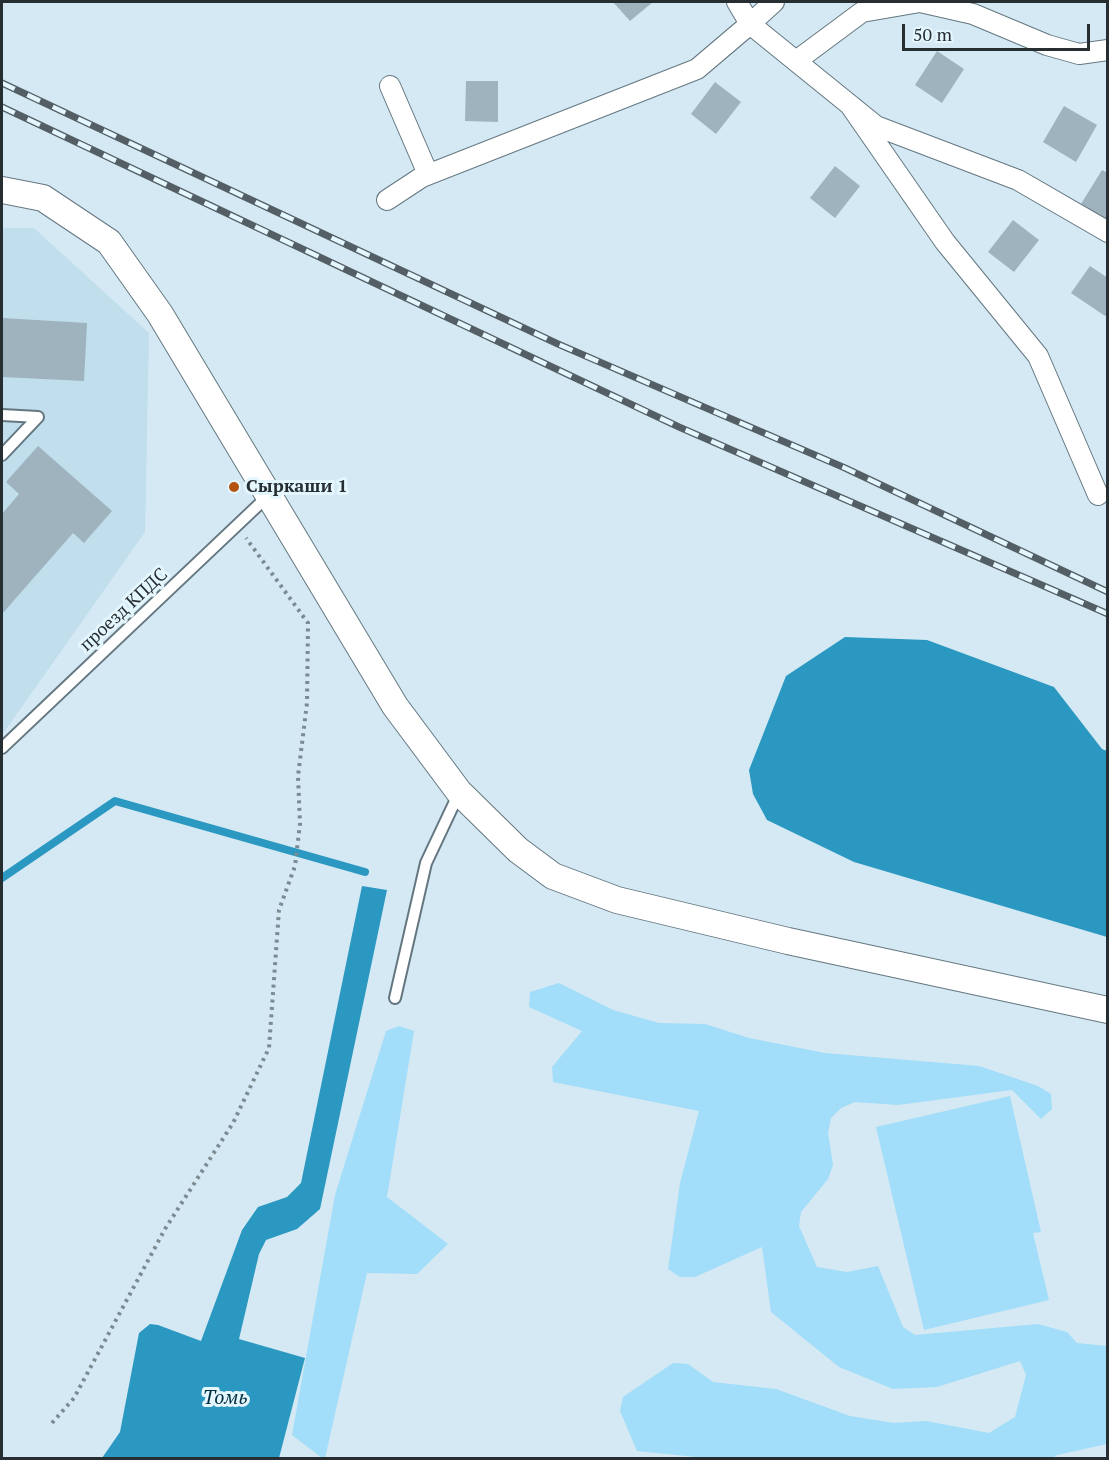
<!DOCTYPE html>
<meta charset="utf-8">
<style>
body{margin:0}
#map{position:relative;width:1109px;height:1460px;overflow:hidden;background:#d4e9f3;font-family:"PT Serif",serif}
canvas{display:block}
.frame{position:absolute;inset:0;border:3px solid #262e32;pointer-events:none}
.scale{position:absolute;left:902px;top:24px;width:188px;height:27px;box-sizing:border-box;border:3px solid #262e32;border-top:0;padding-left:8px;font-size:18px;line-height:21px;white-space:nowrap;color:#262e32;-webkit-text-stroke:4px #e4f6fe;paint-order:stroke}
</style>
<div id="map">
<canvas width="1109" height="1460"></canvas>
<div class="frame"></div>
<div class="scale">50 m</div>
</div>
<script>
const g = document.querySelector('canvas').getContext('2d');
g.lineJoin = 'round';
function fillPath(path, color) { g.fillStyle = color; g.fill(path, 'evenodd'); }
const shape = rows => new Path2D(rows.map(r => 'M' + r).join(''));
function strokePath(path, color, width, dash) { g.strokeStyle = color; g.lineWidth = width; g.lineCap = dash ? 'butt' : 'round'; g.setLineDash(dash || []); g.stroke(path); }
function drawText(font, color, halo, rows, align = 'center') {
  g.font = font + ' "PT Serif",serif'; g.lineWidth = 6; g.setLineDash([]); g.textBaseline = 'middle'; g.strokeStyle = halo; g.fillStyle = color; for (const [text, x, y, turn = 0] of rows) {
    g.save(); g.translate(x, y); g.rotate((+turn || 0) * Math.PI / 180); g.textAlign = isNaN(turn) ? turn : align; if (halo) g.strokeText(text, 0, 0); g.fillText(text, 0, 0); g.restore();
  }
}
const built = shape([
 [2,228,34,228,149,333,145,532,2,735]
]);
const green = shape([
 [559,983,613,1010,659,1023,705,1024,749,1038,825,1053,979,1066,1038,1086,1051,1094,1052,1109,1041,1119,1012,1090,898,1105,855,1102,841,1108,831,1118,828,1133,833,1165,828,1179,801,1212,799,1226,817,1267,847,1272,878,1266,903,1327,915,1335,1038,1324,1067,1332,1077,1343,1107,1346,1107,1444,1057,1455,1053,1458,706,1458,637,1451,620,1411,623,1397,673,1363,688,1364,713,1382,776,1389,850,1416,894,1423,926,1421,989,1433,1015,1417,1026,1375,1020,1361,937,1387,893,1389,839,1367,771,1312,762,1247,695,1277,680,1277,668,1269,680,1183,699,1111,553,1082,552,1067,582,1031,529,1007,530,992],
 [399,1026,414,1031,387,1197,448,1244,417,1274,367,1273,325,1458,322,1458,292,1435,335,1195,386,1031],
 [1010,1096,1041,1232,1033,1233,1049,1300,924,1330,876,1127]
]);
const water = shape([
 [845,637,927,640,1054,687,1102,749,1107,751,1107,937,854,862,767,820,753,794,749,770,786,676],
 [362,886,387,890,320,1209,297,1229,266,1240,259,1254,239,1339,305,1358,279,1458,102,1458,120,1432,139,1333,150,1324,158,1325,201,1341,242,1230,258,1207,287,1197,301,1183]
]);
const stream = shape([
 [2,878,115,801,365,872]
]);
const building = shape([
 [613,2,653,2,630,21],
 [937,51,964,69,942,103,915,85],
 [466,81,498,81,498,122,465,121],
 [715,82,741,102,716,134,691,114],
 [1064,106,1097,125,1076,162,1043,142],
 [835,166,860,186,835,218,810,198],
 [1102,170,1108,173,1108,221,1081,204],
 [1013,220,1039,240,1014,272,988,252],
 [1090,266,1108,278,1108,312,1105,316,1071,293],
 [2,318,87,323,84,381,2,377],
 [38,446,112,511,84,543,73,533,2,614,2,514,19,494,6,482]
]);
const path = shape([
 [52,1423,74,1398,165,1229,233,1123,269,1048,279,910,295,866,300,824,298,776,307,703,308,623,246,538]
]);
const service = shape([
 [2,415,38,417],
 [2,455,38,417],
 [2,748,269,495],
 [395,998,426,863,459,793]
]);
const minor = shape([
 [774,2,750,24,876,126,1018,180,1108,232],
 [796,61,862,12,920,2,973,14,1047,45,1079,54,1108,50],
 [390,86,428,174],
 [850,105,945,242,1038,356,1098,495],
 [387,200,422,177,697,69,750,24,737,2]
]);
const tertiary = shape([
 [2,190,43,198,109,242,160,314,395,706,459,792,518,850,553,876,617,900,788,941,1108,1010]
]);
const rail = shape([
 [2,83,558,344,845,468,1108,592],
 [2,107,679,427,1108,614]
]);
const markers = [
 [234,487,6,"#b3530f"]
];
const poiNames = [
 ["Сыркаши 1",246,487]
];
const streetNames = [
 ["проезд КПДС",124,610,-43]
];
const waterNames = [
 ["Томь",225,1398]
];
fillPath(built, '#c1deec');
fillPath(green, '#a2ddf9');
fillPath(water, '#2b98c1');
strokePath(stream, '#2b98c1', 8);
fillPath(building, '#9eb3bd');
strokePath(service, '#647780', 14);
strokePath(minor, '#647780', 22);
strokePath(tertiary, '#647780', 28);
strokePath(path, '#7c8a91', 4, [3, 4.5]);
strokePath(service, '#fff', 10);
strokePath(minor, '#fff', 20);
strokePath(tertiary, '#fff', 26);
strokePath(rail, '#545f65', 7);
strokePath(rail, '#e4f6fe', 4.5, [14]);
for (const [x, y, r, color] of markers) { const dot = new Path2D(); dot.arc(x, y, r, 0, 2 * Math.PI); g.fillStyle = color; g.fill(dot); strokePath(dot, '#e4f6fe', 2); }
drawText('bold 18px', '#262e32', '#e4f6fe', poiNames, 'left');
drawText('18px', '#262e32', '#e4f6fe', streetNames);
drawText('italic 20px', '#002f40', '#e4f6fe', waterNames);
</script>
